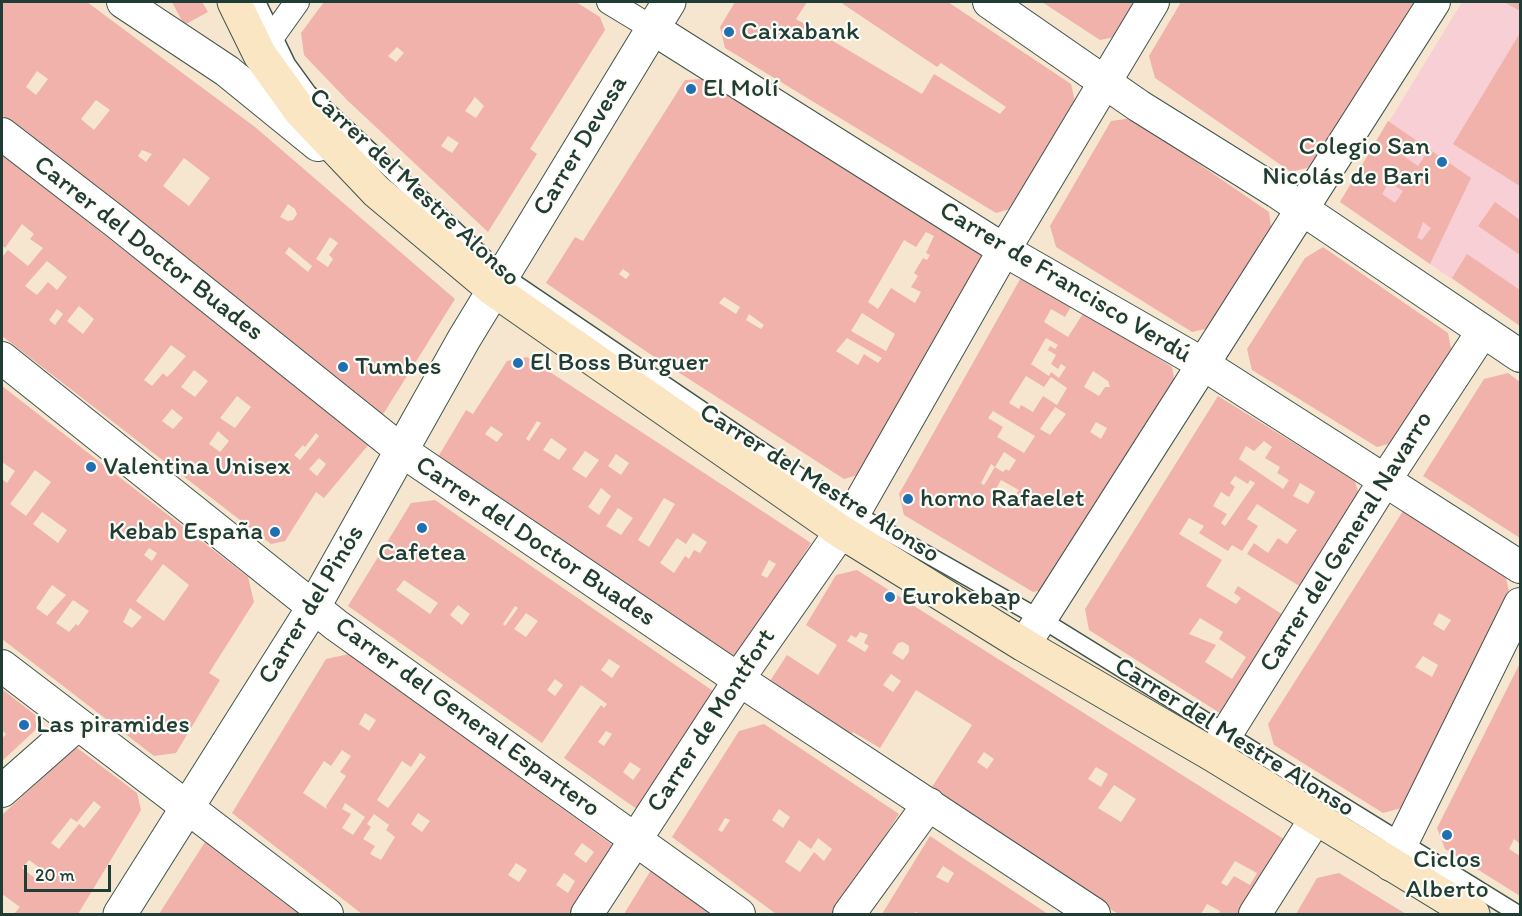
<!DOCTYPE html>
<meta charset="utf-8">
<style>
body{margin:0}
#map{position:relative;width:1522px;height:916px;overflow:hidden;background:#f6e6d0;font-family:Itim,sans-serif}
canvas{display:block}
.frame{position:absolute;inset:0;border:3px solid #1f3d34;pointer-events:none}
.scale{position:absolute;left:24px;top:865px;width:87px;height:27px;box-sizing:border-box;border:3px solid #1f3d34;border-top:0;padding-left:8px;font-size:18px;line-height:21px;white-space:nowrap;color:#1f3d34;-webkit-text-stroke:4px #fdfcf7;paint-order:stroke}
</style>
<div id="map">
<canvas width="1522" height="916"></canvas>
<div class="frame"></div>
<div class="scale">20 m</div>
</div>
<script>
const g = document.querySelector('canvas').getContext('2d');
g.lineJoin = 'round';
function fillPath(path, color) { g.fillStyle = color; g.fill(path, 'evenodd'); }
const shape = rows => new Path2D(rows.map(r => 'M' + r).join(''));
function strokePath(path, color, width, dash) { g.strokeStyle = color; g.lineWidth = width; g.lineCap = dash ? 'butt' : 'round'; g.setLineDash(dash || []); g.stroke(path); }
function drawText(font, color, halo, rows, align = 'center') {
  g.font = font + ' Itim,sans-serif'; g.lineWidth = 4.5; g.setLineDash([]); g.textBaseline = 'middle'; g.strokeStyle = halo; g.fillStyle = color; for (const [text, x, y, turn = 0] of rows) {
    g.save(); g.translate(x, y); g.rotate((+turn || 0) * Math.PI / 180); g.textAlign = isNaN(turn) ? turn : align; if (halo) g.strokeText(text, 0, 0); g.fillText(text, 0, 0); g.restore();
  }
}
const built = shape([
 [1462,2,1520,2,1520,326,1340,202]
]);
const building = shape([
 [2,2,87,2,255,127,455,299,382,416,151,229,2,115],
 [37,71,48,79,36,95,26,87],
 [96,100,110,110,94,130,81,119],
 [142,150,152,154,146,162,138,156],
 [184,158,210,178,189,206,163,186],
 [288,204,295,209,297,214,293,220,288,221,280,217],
 [330,237,338,243,329,255,333,259,328,267,316,259],
 [289,247,312,266,308,272,285,253],
 [172,2,202,2,208,12,184,25],
 [324,2,576,2,600,17,605,30,530,149,537,154,488,232,347,100,304,55,301,33],
 [397,47,404,53,396,62,388,56],
 [475,97,484,106,476,118,465,111],
 [448,136,459,143,452,153,441,146],
 [735,2,807,2,796,19,922,94,934,74,1000,114,1006,107,941,63,937,67,840,2,948,2,1071,84,1076,106,1017,207,996,213,725,48,720,27],
 [1042,2,1136,2,1115,37,1100,40],
 [1181,2,1417,2,1314,166,1291,172,1155,78,1149,56],
 [1504,2,1520,2,1520,11],
 [1520,33,1520,186,1453,144],
 [702,79,990,257,865,473,844,479,647,352,546,283,575,237,583,241,685,80],
 [926,232,934,236,926,253,930,255,927,260,923,258,914,273,918,276,911,287,921,292,915,303,891,288,878,309,868,302,904,240,916,247],
 [623,269,630,274,626,279,619,274],
 [724,297,740,307,736,314,719,303],
 [862,313,895,334,886,351,851,331],
 [749,314,764,325,761,329,746,320],
 [847,338,882,358,878,363,864,354,858,365,836,351],
 [1132,118,1269,212,1272,234,1214,327,1192,332,1056,247,1050,226,1111,121],
 [1388,121,1471,178,1430,264,1340,202],
 [1413,145,1426,154,1418,166,1405,157],
 [1389,182,1403,191,1395,203,1382,194],
 [1423,222,1431,228,1422,240,1417,238],
 [2,154,369,444,324,498,316,492,285,541,271,544,2,336,2,257,8,250,28,266,43,248,30,239,34,234,22,224,5,248,2,245],
 [47,261,67,277,57,290,48,282,37,295,25,286],
 [79,306,94,319,83,334,67,321],
 [57,309,63,314,55,325,49,320],
 [171,345,186,356,173,371,167,377,163,373,152,386,144,380],
 [194,370,208,381,195,397,181,387],
 [237,396,251,407,235,428,220,418],
 [172,409,183,418,173,429,162,421],
 [218,431,229,441,220,452,209,444],
 [316,433,319,436,300,460,294,455,303,445,305,447],
 [319,458,326,464,317,476,309,469],
 [1495,202,1520,220,1520,255,1478,226],
 [1323,247,1448,333,1452,353,1396,442,1377,447,1252,370,1247,349,1305,258],
 [1467,254,1520,290,1520,326,1452,278],
 [1023,274,1072,305,1065,317,1051,309,1044,322,1068,337,1084,312,1172,367,1176,388,1051,588,1033,592,904,515,899,494],
 [1046,338,1058,345,1055,349,1050,346,1048,350,1056,355,1051,364,1058,369,1061,364,1066,367,1059,378,1051,372,1049,376,1031,364],
 [1093,371,1108,381,1110,387,1105,387,1099,396,1084,387],
 [1026,376,1044,387,1051,377,1067,388,1057,405,1043,396,1033,412,1021,405,1019,409,1009,403],
 [1055,407,1066,414,1050,435,1040,429],
 [993,411,1035,436,1024,453,997,437,1003,427,988,418],
 [1096,422,1107,428,1101,439,1090,432],
 [1004,452,1016,460,1009,471,1006,469,1003,472,995,467,984,485,981,483,991,464,995,467],
 [1001,480,1019,490,1007,509,990,500],
 [527,357,811,543,735,663,435,462,466,410,473,414,507,361],
 [537,421,541,423,529,441,526,439],
 [491,426,503,434,497,442,485,434],
 [551,438,567,449,559,460,543,450],
 [585,451,599,460,586,478,572,469],
 [616,454,629,463,621,475,608,466],
 [601,488,611,496,599,515,588,507],
 [664,498,675,504,649,547,638,540],
 [618,508,633,518,621,535,606,526],
 [693,533,707,542,700,553,694,550,689,559,685,556,674,573,660,563,677,538,686,544],
 [769,560,776,564,767,578,761,575],
 [1508,373,1520,382,1520,538,1423,476,1484,379],
 [2,386,248,577,254,602,209,673,220,680,176,753,154,756,2,639,2,479,7,483,15,471,2,462],
 [35,470,51,482,26,516,10,504],
 [42,512,67,530,58,543,33,524],
 [149,548,157,553,152,561,144,555],
 [163,564,189,585,164,621,136,601],
 [52,585,66,595,47,616,36,608],
 [73,600,89,611,78,626,76,624,69,632,56,623],
 [130,608,142,617,132,628,123,622],
 [1218,396,1355,481,1361,502,1306,590,1247,554,1254,543,1268,553,1278,538,1287,544,1297,530,1257,504,1247,519,1258,526,1242,551,1232,545,1228,551,1199,533,1204,526,1189,518,1179,534,1222,560,1206,586,1236,604,1241,598,1234,593,1238,586,1288,618,1226,717,1089,630,1085,609],
 [1264,441,1272,447,1265,458,1280,467,1277,473,1289,480,1283,489,1239,459,1246,446,1254,451],
 [1235,476,1248,484,1250,480,1255,483,1225,526,1221,523,1227,514,1213,506,1221,492,1229,497,1235,487,1230,483],
 [1300,483,1315,492,1308,504,1293,496],
 [1200,618,1223,632,1219,639,1246,657,1232,679,1205,662,1216,645,1189,634],
 [435,500,716,693,641,812,564,758,601,705,604,708,607,704,581,685,542,743,348,606,411,503],
 [404,580,438,603,430,614,396,590],
 [458,605,470,614,462,625,450,615],
 [515,606,518,608,505,626,503,624],
 [526,613,538,621,526,637,514,629],
 [609,659,620,666,612,678,601,670],
 [555,679,563,685,555,696,547,690],
 [606,731,612,734,604,746,598,742],
 [630,762,641,769,633,780,623,772],
 [1403,511,1505,574,1510,596,1405,807,1383,813,1274,745,1268,724],
 [1439,613,1451,620,1444,631,1433,624],
 [1423,656,1438,665,1432,677,1415,667],
 [857,570,1290,843,1247,914,1218,914,1220,911,1207,904,1201,914,1118,914,930,790,972,725,916,690,880,748,853,732,851,736,770,681,787,655,818,675,837,645,806,625,836,575],
 [860,632,868,635,864,643,869,646,865,652,847,641,851,635,856,638],
 [903,642,909,646,909,652,903,660,892,653,898,643],
 [891,674,901,681,893,692,883,685],
 [984,752,994,759,987,769,977,762],
 [1096,767,1108,774,1101,787,1088,779],
 [1114,785,1136,799,1121,822,1098,808],
 [1235,861,1257,873,1250,885,1234,876,1227,886,1221,883],
 [349,654,618,849,576,914,362,914,232,813,326,659],
 [365,713,376,720,369,731,359,724],
 [342,750,351,756,340,772,346,776,326,806,327,809,303,793,324,761,331,766],
 [420,753,426,757,388,808,377,800,402,761,411,767],
 [345,803,365,817,353,835,342,828,351,814,342,809],
 [418,813,430,821,422,832,411,824],
 [374,814,389,825,386,830,395,837,381,860,370,854,375,846,363,839,371,827,367,824],
 [582,843,594,852,586,863,574,854],
 [516,863,527,870,519,882,508,875],
 [564,873,575,881,568,893,556,885],
 [1520,663,1520,844,1514,839,1509,849,1520,856,1520,896,1445,849,1437,828],
 [2,689,44,722,2,761,2,739,6,734,2,730],
 [764,724,899,814,835,914,776,914,672,837,739,731],
 [779,809,790,817,783,828,772,820],
 [725,818,730,820,722,832,718,830],
 [818,838,832,849,824,861,814,852,800,872,785,862,799,840,811,849],
 [76,747,137,793,141,810,78,914,14,914,20,907,2,894,2,815],
 [94,801,101,807,84,828,79,824,59,849,51,843,71,818,77,822],
 [29,860,47,873,40,882,22,868],
 [930,836,963,858,1048,914,921,914,915,912,914,914,882,914],
 [943,866,954,873,948,883,936,877],
 [205,842,259,884,299,914,159,914],
 [651,870,691,899,711,914,624,914],
 [1339,873,1406,914,1296,914,1317,878]
]);
const service = shape([
 [257,2,287,64,308,93,503,275,854,513,1041,619,1518,914]
]);
const pedestrian = shape([
 [609,2,652,28],
 [272,37,297,2]
]);
const minor = shape([
 [123,2,227,71,318,145],
 [989,2,1139,106,1277,192,1520,356],
 [652,28,1004,250,1203,364,1520,567],
 [2,134,116,222,402,451,738,679,1094,914],
 [2,358,336,625,739,914],
 [1024,645,1434,2],
 [2,666,327,914],
 [1213,755,1385,480,1483,331],
 [2,791,78,724],
 [1391,865,1520,604],
 [587,914,733,690,738,679,854,513,1004,250,1153,2],
 [849,914,929,804],
 [1255,914,1316,818]
]);
const tertiary = shape([
 [120,914,313,608,464,339,669,2]
]);
const secondary = shape([
 [234,2,260,55,301,112,376,191,494,290,840,531,1024,645,1213,755,1473,914]
]);
const markers = [
 [729,32,6,"#1f6fb2"],
 [691,89,6,"#1f6fb2"],
 [1442,162,6,"#1f6fb2"],
 [518,363,6,"#1f6fb2"],
 [343,367,6,"#1f6fb2"],
 [91,467,6,"#1f6fb2"],
 [908,499,6,"#1f6fb2"],
 [422,528,6,"#1f6fb2"],
 [275,532,6,"#1f6fb2"],
 [890,597,6,"#1f6fb2"],
 [24,725,6,"#1f6fb2"],
 [1447,835,6,"#1f6fb2"]
];
const poiNames = [
 ["Caixabank",741,32],
 ["El Molí",703,89],
 ["Colegio San",1430,147,"right"],
 ["Nicolás de Bari",1430,177,"right"],
 ["El Boss Burguer",530,363],
 ["Tumbes",355,367],
 ["Valentina Unisex",103,467],
 ["horno Rafaelet",920,499],
 ["Kebab España",263,532,"right"],
 ["Cafetea",422,553,"center"],
 ["Eurokebap",902,597],
 ["Las piramides",36,725],
 ["Ciclos",1447,860,"center"],
 ["Alberto",1447,890,"center"]
];
const streetNames = [
 ["Carrer Devesa",581,146,-59],
 ["Carrer del Mestre Alonso",414,188,43],
 ["Carrer del Doctor Buades",148,249,38],
 ["Carrer de Francisco Verdú",1065,283,31],
 ["Carrer del Mestre Alonso",819,484,32],
 ["Carrer del Doctor Buades",535,542,34],
 ["Carrer del General Navarro",1347,542,-58],
 ["Carrer del Pinós",312,605,-59],
 ["Carrer del General Espartero",467,718,36],
 ["Carrer de Montfort",712,721,-57],
 ["Carrer del Mestre Alonso",1234,738,32]
];
fillPath(built, '#f7cfd4');
fillPath(building, '#f0b2aa');
strokePath(service, '#3f564b', 19);
strokePath(pedestrian, '#3f564b', 26);
strokePath(minor, '#3f564b', 34);
strokePath(tertiary, '#3f564b', 35);
strokePath(secondary, '#3f564b', 35);
strokePath(service, '#fff', 16);
strokePath(pedestrian, '#fff', 24);
strokePath(minor, '#fff', 32);
strokePath(tertiary, '#fff', 33);
strokePath(secondary, '#fbe6c4', 33);
for (const [x, y, r, color] of markers) { const dot = new Path2D(); dot.arc(x, y, r, 0, 2 * Math.PI); g.fillStyle = color; g.fill(dot); strokePath(dot, '#fdfcf7', 2); }
drawText('26px', '#1f3d34', '#fdfcf7', poiNames, 'left');
drawText('26px', '#1f3d34', '#fdfcf7', streetNames);
</script>
